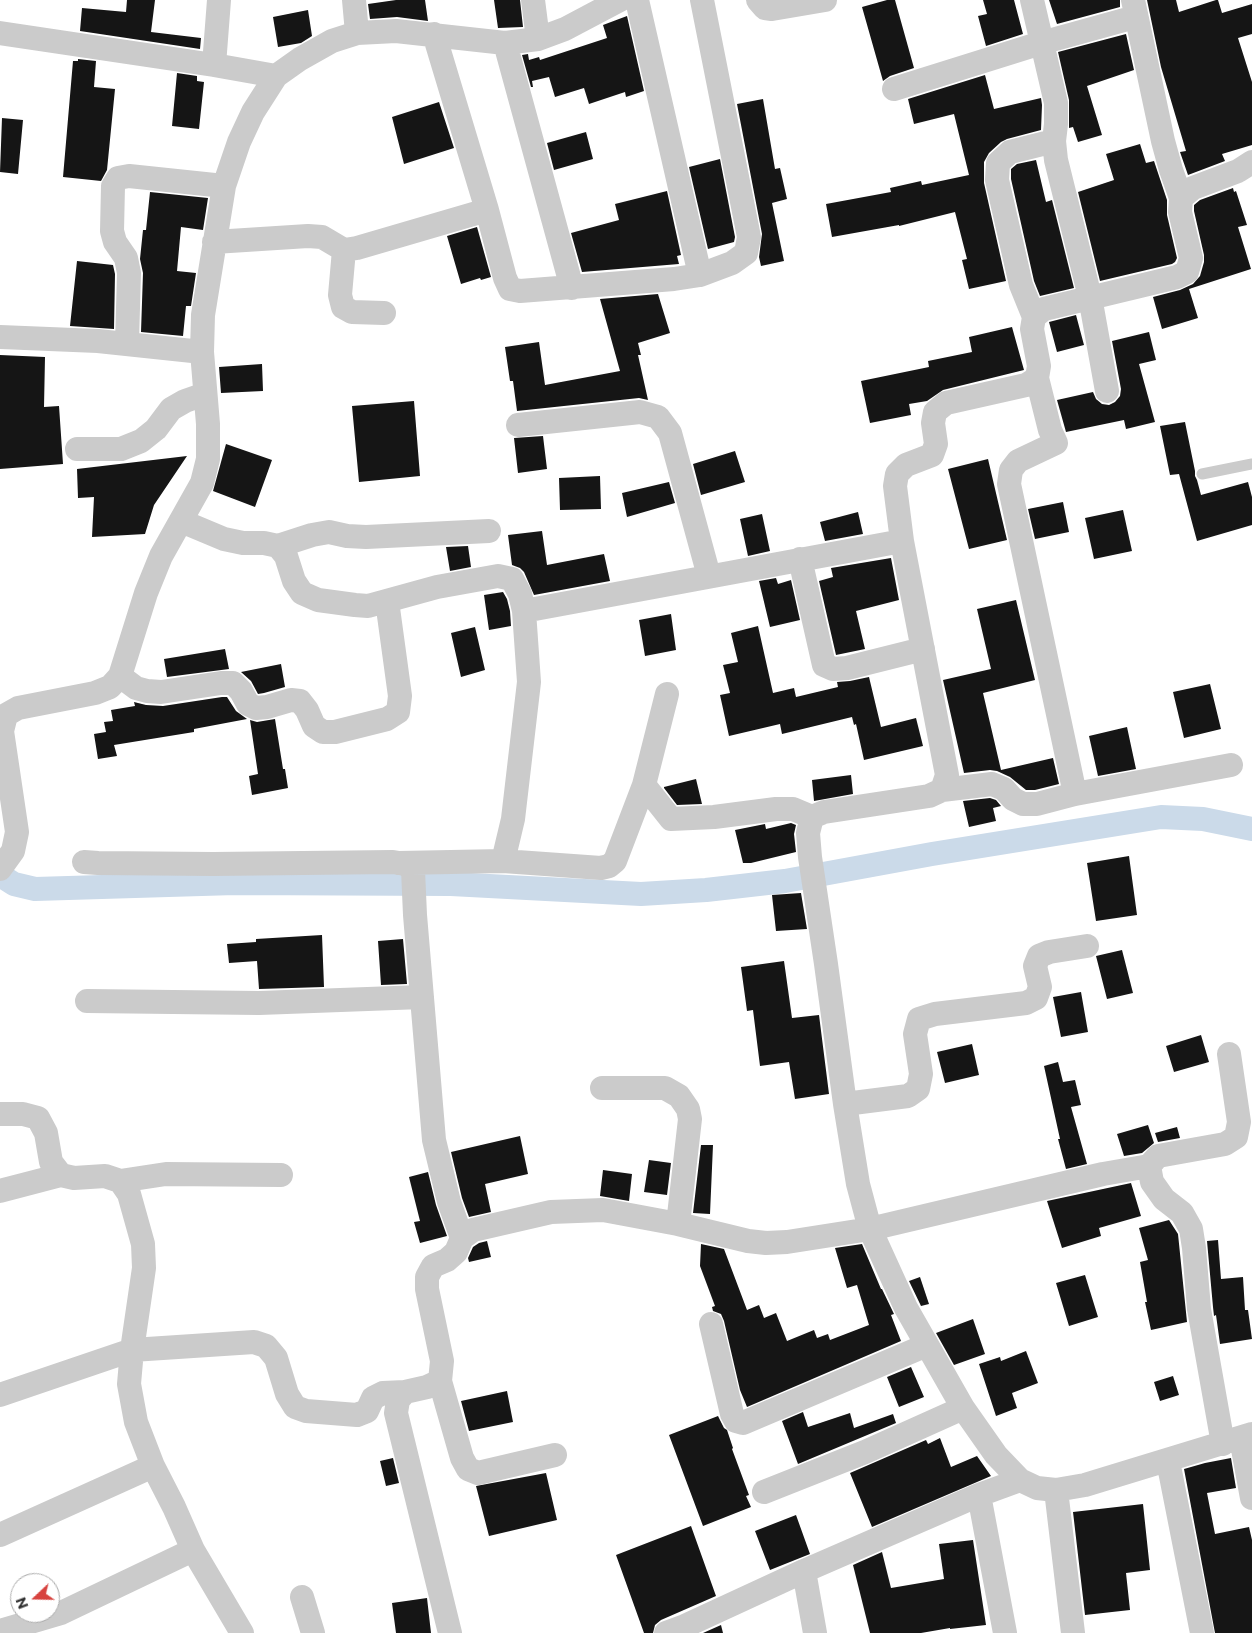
<!DOCTYPE html>
<style>
body{margin:0}
#map{position:relative;width:1252px;height:1633px;overflow:hidden;background:#fff;font-family:Montserrat,sans-serif}
canvas{display:block}
.north{position:absolute;left:10px;top:1573px;width:50px;height:50px;box-sizing:border-box;background:#fff;border:1px solid #ababab;border-radius:50%;rotate:249deg;font-size:14px;font-weight:700;line-height:20px;text-align:center;color:#2e2e2e}
.north::after{content:'';display:block;margin:auto;width:18px;height:22px;background:#d7433f;clip-path:polygon(50% 0,100% 100%,50% 72%,0 100%)}
</style>
<div id="map">
<canvas width="1252" height="1633"></canvas>
<div class="north">N</div>
</div>
<script>
const g = document.querySelector('canvas').getContext('2d');
g.lineJoin = 'round';
const shape = rows => new Path2D(rows.map(r => 'M' + r).join(''));
function strokePath(path, color, width, dash) { g.strokeStyle = color; g.lineWidth = width; g.lineCap = dash ? 'butt' : 'round'; g.setLineDash(dash || []); g.stroke(path); }
function fillPath(path, color) { g.fillStyle = color; g.fill(path, 'evenodd'); }
const canal = shape([
 [0,875,14,884,35,889,235,883,451,884,641,894,706,890,785,881,932,854,1161,817,1203,819,1252,829]
]);
const building = shape([
 [127,0,155,0,151,32,201,38,200,49,80,31,82,8,126,12],
 [396,0,425,0,428,21,397,17,370,19,368,4],
 [494,0,520,0,523,27,498,28],
 [887,0,895,0,914,68,890,76,883,81,862,7],
 [983,0,1014,0,1023,34,986,46,978,16,987,14],
 [1049,0,1120,0,1120,7,1057,24],
 [1147,0,1176,0,1179,12,1216,0,1218,0,1222,13,1252,4,1252,34,1238,38,1252,82,1252,145,1222,154,1225,161,1188,175,1180,152,1186,151,1161,67],
 [308,10,312,36,301,43,278,47,273,17],
 [627,16,644,91,626,97,625,92,589,104,584,88,555,97,549,77,532,81,533,87,531,87,522,55,528,54,529,60,539,57,540,60,607,38,603,25],
 [1126,34,1134,70,1087,86,1102,135,1078,142,1073,127,1069,128,1069,100,1058,52],
 [78,59,96,61,94,87,115,89,107,170,101,181,63,177,73,61,78,61],
 [177,73,197,76,197,81,204,82,199,129,172,126],
 [985,75,994,109,1041,98,1042,105,1041,130,1007,139,1001,142,989,153,984,162,984,183,1006,281,969,289,962,260,967,259,955,212,899,226,899,225,832,237,826,204,891,192,890,188,921,181,922,185,969,175,954,114,914,124,908,99],
 [763,99,775,169,780,168,787,199,772,203,784,261,761,266,759,257,762,234,737,104],
 [439,102,454,148,404,164,392,117],
 [2,118,23,120,18,174,0,172],
 [586,132,593,159,554,170,547,143],
 [1140,144,1146,163,1154,161,1167,200,1167,215,1177,258,1175,262,1172,264,1100,281,1078,192,1114,180,1106,154],
 [720,159,735,237,734,242,708,249,689,167],
 [1036,160,1046,202,1052,200,1074,288,1040,296,1034,281,1011,179,1011,169,1017,164],
 [1233,188,1234,192,1236,191,1247,225,1238,227,1251,269,1189,289,1198,318,1162,329,1153,297,1180,290,1193,284,1200,276,1204,262,1204,255,1194,211,1194,205,1200,200],
 [667,191,681,255,677,256,679,264,582,272,571,233,619,220,615,204],
 [150,192,208,198,203,230,181,227,177,271,196,273,191,306,186,306,183,336,141,332,143,273,140,259,143,230,146,230],
 [477,227,491,277,481,280,480,278,461,284,447,236],
 [77,261,113,265,115,274,114,329,70,326],
 [658,294,670,333,638,343,641,355,638,355,648,400,639,398,517,411,513,381,510,381,505,347,539,342,545,385,620,371,600,299],
 [1076,315,1084,345,1057,352,1049,322],
 [1012,327,1024,370,943,390,927,401,909,404,911,415,870,423,861,381,929,367,928,361,972,352,969,337],
 [1149,332,1156,360,1139,364,1155,422,1126,429,1124,420,1066,432,1057,400,1093,392,1096,399,1102,404,1109,405,1115,402,1120,396,1121,389,1112,341],
 [0,355,45,357,44,407,59,406,63,464,0,469],
 [262,364,263,391,221,393,219,367],
 [414,401,420,476,359,482,352,406],
 [1185,422,1195,471,1195,476,1197,480,1201,495,1248,482,1252,497,1252,525,1197,541,1179,474,1170,475,1160,426],
 [543,436,547,469,518,473,514,438],
 [226,444,272,460,255,507,213,491],
 [735,451,745,482,701,495,693,464],
 [187,456,154,505,145,534,92,537,94,497,78,498,77,469],
 [988,459,1007,540,969,549,948,469],
 [600,476,601,509,560,510,559,478],
 [669,482,675,503,627,517,622,493],
 [1063,502,1069,532,1035,539,1028,509],
 [1123,510,1132,551,1094,559,1085,518],
 [858,512,863,534,825,541,820,522],
 [762,514,770,551,748,556,740,519],
 [542,531,547,565,604,554,610,581,534,595,524,572,520,568,512,565,508,535],
 [468,546,471,567,450,571,446,547],
 [891,558,899,600,856,611,865,649,836,655,819,581,833,577,831,568],
 [776,578,778,584,791,580,800,620,770,627,759,581],
 [503,592,507,599,510,611,511,626,489,630,484,595],
 [1016,600,1035,680,983,693,1001,770,1053,758,1059,784,1035,790,1026,790,1010,777,997,771,990,770,964,773,943,680,991,669,977,609],
 [671,614,676,650,645,656,639,620],
 [758,626,773,693,794,688,796,697,838,687,837,682,850,681,869,677,881,727,916,718,923,746,864,760,856,724,854,725,852,717,782,734,780,724,729,736,720,695,730,693,723,665,738,662,731,633],
 [475,627,485,670,461,677,451,633],
 [225,649,229,669,167,677,164,659],
 [281,664,285,687,264,693,258,694,251,681,241,672],
 [1210,684,1221,729,1184,738,1173,692],
 [222,697,227,697,236,711,247,719,194,729,194,732,114,745,117,756,98,759,94,734,106,732,104,722,113,721,111,710,135,706,134,702,146,705,163,706],
 [275,719,283,769,285,769,288,788,252,795,249,776,258,774,250,720,257,722],
 [1127,727,1136,769,1098,776,1089,736],
 [851,775,853,794,814,801,812,780],
 [696,779,702,804,677,805,664,788,664,787],
 [990,798,996,800,1001,806,993,808,996,821,969,827,963,801],
 [791,823,796,825,794,834,796,852,751,863,743,863,735,830,765,824,766,829],
 [1129,856,1137,915,1096,921,1087,863],
 [801,893,807,929,776,931,772,895],
 [322,935,324,987,259,989,257,961,229,963,227,944,256,942,256,939],
 [403,939,407,984,381,985,378,941],
 [1122,950,1133,993,1107,999,1096,956],
 [784,961,792,1018,819,1015,829,1094,795,1099,789,1062,760,1066,753,1010,747,1011,741,967],
 [1081,992,1088,1032,1061,1037,1053,997],
 [1201,1035,1209,1062,1174,1072,1166,1046],
 [972,1044,979,1075,945,1083,937,1052],
 [1058,1062,1063,1082,1075,1080,1081,1105,1071,1107,1087,1164,1066,1169,1058,1139,1060,1139,1044,1066],
 [1148,1125,1154,1143,1142,1153,1124,1156,1117,1134],
 [1177,1127,1180,1138,1158,1142,1155,1133],
 [520,1136,528,1174,485,1184,491,1212,469,1217,462,1198,451,1152],
 [701,1145,713,1145,710,1214,693,1213],
 [649,1160,671,1163,667,1195,644,1192],
 [603,1170,632,1174,629,1201,600,1196],
 [428,1172,436,1205,447,1236,420,1243,414,1222,420,1221,409,1177],
 [1131,1183,1141,1216,1099,1228,1101,1236,1062,1248,1047,1201],
 [1169,1220,1178,1234,1187,1322,1151,1330,1145,1302,1147,1302,1140,1262,1148,1260,1139,1228],
 [1218,1240,1221,1279,1243,1277,1245,1310,1248,1310,1252,1339,1220,1344,1216,1315,1214,1316,1213,1307,1207,1241],
 [487,1241,491,1257,469,1262,468,1258,473,1247,479,1243],
 [701,1244,724,1249,747,1310,759,1305,764,1318,776,1313,787,1341,814,1330,817,1338,828,1334,830,1340,869,1325,857,1285,847,1288,835,1248,862,1244,881,1289,882,1289,894,1314,891,1315,901,1341,747,1407,740,1390,724,1321,721,1314,713,1311,712,1307,715,1306,700,1266],
 [1085,1275,1098,1317,1069,1326,1056,1283],
 [920,1277,929,1304,921,1306,909,1281],
 [973,1319,985,1354,954,1365,936,1333],
 [1026,1351,1038,1383,1012,1393,1017,1408,996,1416,979,1364,1000,1357,1001,1361],
 [911,1367,924,1397,899,1407,887,1377],
 [1173,1376,1179,1395,1160,1401,1154,1382],
 [507,1391,513,1422,469,1431,461,1401],
 [803,1412,808,1427,850,1413,854,1428,893,1414,896,1423,798,1464,782,1421],
 [718,1416,724,1428,727,1430,733,1448,732,1449,749,1495,746,1496,751,1507,703,1526,669,1435],
 [940,1438,951,1467,977,1456,991,1476,872,1527,850,1473,926,1440,928,1444],
 [393,1458,399,1483,386,1486,380,1461],
 [1231,1458,1236,1488,1207,1493,1215,1534,1249,1527,1252,1540,1252,1633,1215,1633,1184,1469,1205,1463],
 [546,1473,557,1520,489,1536,476,1486],
 [1143,1504,1150,1570,1126,1573,1130,1610,1085,1615,1073,1512],
 [796,1515,810,1554,770,1570,755,1531],
 [691,1526,716,1596,661,1620,655,1625,653,1633,644,1633,616,1555],
 [973,1540,986,1625,950,1629,950,1628,921,1633,870,1633,853,1565,882,1552,891,1588,944,1579,939,1544],
 [427,1598,431,1633,396,1633,392,1603],
 [721,1625,723,1633,703,1633]
]);
const lane = shape([
 [1202,474,1252,464]
]);
const street = shape([
 [354,0,357,33],
 [533,0,538,39],
 [637,0,700,275],
 [758,0,765,8,772,9,825,0],
 [1032,0,1056,103,1056,124,1054,141,1056,160,1090,297,1107,391],
 [1133,0,1163,141,1171,170,1181,198],
 [0,33,214,65,276,76],
 [434,34,487,210,505,278,510,289,520,291,674,279,700,275,732,263,746,253,749,237,702,0],
 [505,43,572,288],
 [214,65,219,0],
 [894,89,1041,43,1135,17],
 [1252,162,1238,171,1193,188,1181,198,1180,212,1191,258,1187,272,1177,277,1044,309,1034,317,1032,329,1039,366,1037,378,1026,385,946,403,935,412,933,423,936,444,932,455,906,465,897,474,895,486,902,541,947,775,942,790,929,796,824,812,812,817,808,833,810,857,826,964,845,1104,858,1184,870,1229,906,1308,963,1408,996,1455,1020,1480,1037,1488,1056,1490,1085,1485,1252,1434],
 [214,242,308,236,322,237,344,250,357,248,487,210],
 [344,250,340,295,343,307,352,312,384,313],
 [1034,317,1021,285,997,180,998,163,1010,152,1054,141],
 [0,337,98,341,202,352],
 [127,343,129,273,126,258,115,242,112,231,113,186,118,178,129,176,224,186],
 [1037,378,1050,430,1056,443,1018,461,1011,470,1009,484,1075,794],
 [518,425,640,412,658,417,670,433,709,576],
 [77,449,121,449,141,441,156,429,171,409,185,401,205,394],
 [181,521,224,539,243,543,264,543,278,546,286,556,294,581,302,593,318,600,355,605,368,606,437,587,498,576,512,579,520,594,524,611,529,682,513,819,503,861],
 [278,546,312,535,329,532,347,536,366,537,489,531],
 [800,559,824,665,833,669,847,668,923,649],
 [524,611,902,541],
 [120,676,136,688,147,691,161,692,221,683,233,683,241,691,248,704,256,708,267,707,291,700,300,701,307,710,314,726,323,732,335,732,387,719,398,712,400,696,387,601],
 [644,785,671,819,714,817,776,809,793,809,812,817],
 [942,790,992,784,1004,789,1013,799,1023,804,1037,804,1075,794,1231,765],
 [84,862,98,863,213,864,393,862,405,864,413,870,415,915,434,1140,449,1202,462,1238],
 [399,863,503,861,601,868,609,866,615,861,644,785,667,694],
 [0,869,13,851,17,832,2,731,6,715,18,708,95,693,110,687,120,676,146,593,161,556,202,483,208,459,208,424,202,352,203,315,224,186,239,142,253,112,276,76,300,59,332,41,357,33,396,31,505,43,538,39,565,29,620,0],
 [87,1001,259,1003,422,997],
 [602,1088,665,1088,679,1096,688,1109,690,1119,678,1224],
 [845,1104,908,1096,918,1089,921,1074,915,1034,919,1019,935,1014,1026,1003,1036,998,1040,987,1035,966,1039,956,1049,952,1087,946],
 [0,1114,23,1114,38,1118,46,1133,51,1162,61,1175,74,1178,105,1176,120,1181,129,1194,143,1244,144,1268,132,1350,129,1384,136,1422,153,1466,174,1507,193,1550,242,1633],
 [120,1181,166,1174,281,1175],
 [0,1191,61,1175],
 [711,1324,732,1414,736,1421,743,1423,927,1345],
 [440,1381,462,1458,468,1469,478,1473,555,1455],
 [0,1395,132,1350,254,1342,266,1346,276,1358,287,1394,295,1407,306,1411,357,1415,367,1411,373,1398,383,1393,405,1392],
 [1241,1438,1252,1498],
 [1223,1444,1199,1309,1194,1248,1191,1229,1182,1213,1164,1199,1152,1182,1149,1166,1158,1156,1225,1144,1236,1137,1239,1122,1229,1054],
 [1168,1461,1202,1633],
 [1056,1490,1073,1633],
 [764,1492,865,1452,963,1408],
 [979,1495,1005,1633],
 [0,1535,153,1466],
 [804,1571,815,1633],
 [302,1597,313,1633],
 [0,1631,61,1613,193,1550],
 [450,1633,396,1413,398,1400,405,1392,427,1387,440,1381,442,1361,427,1289,427,1277,433,1266,447,1260,456,1252,462,1238,473,1230,551,1212,603,1210,678,1224,748,1241,766,1243,787,1242,870,1229,1103,1174,1149,1166],
 [666,1633,685,1626,804,1571,979,1495,1020,1480]
]);
strokePath(canal, '#cbdae9', 24);
fillPath(building, '#151515');
strokePath(lane, '#cbcbcb', 11);
strokePath(street, '#cbcbcb', 24);
</script>
